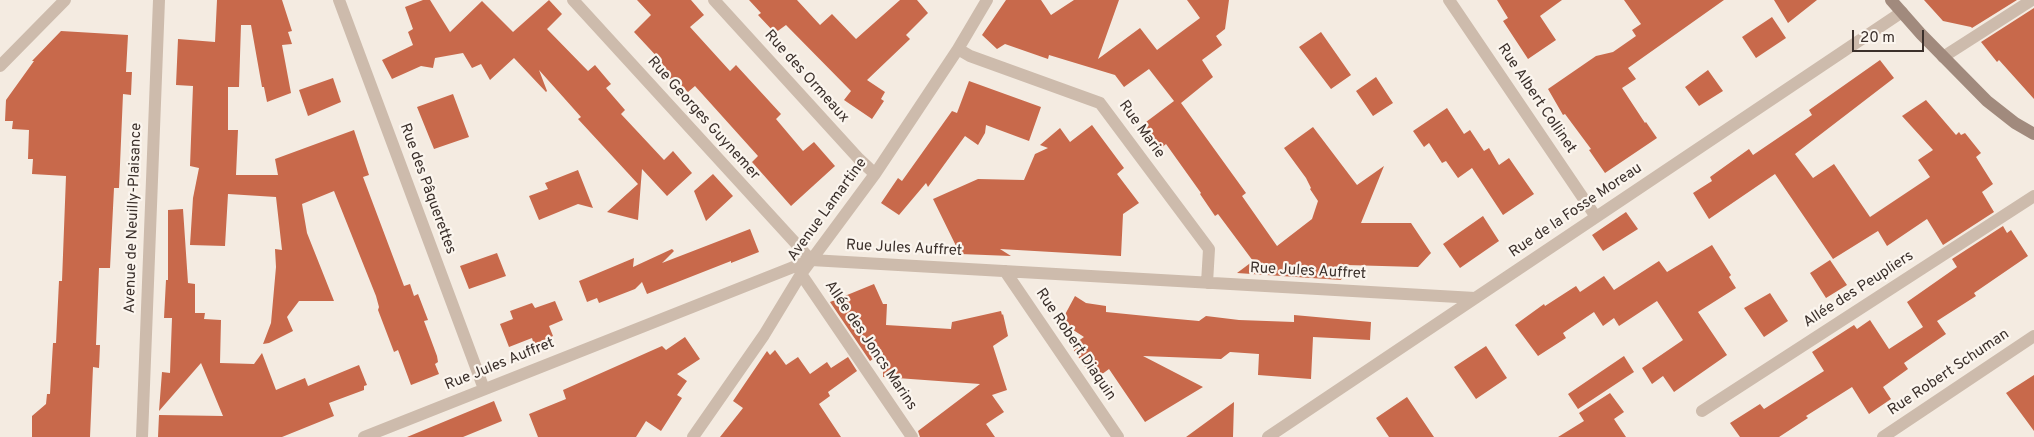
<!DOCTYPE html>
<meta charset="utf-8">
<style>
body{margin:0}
#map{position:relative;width:2034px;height:437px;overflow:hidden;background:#f4ebe1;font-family:Overpass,sans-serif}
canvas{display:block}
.scale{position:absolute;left:1852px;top:30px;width:72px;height:22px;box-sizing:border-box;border:2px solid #3b302b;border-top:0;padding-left:6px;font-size:15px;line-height:18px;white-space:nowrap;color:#3b302b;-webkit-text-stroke:4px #fbf5ee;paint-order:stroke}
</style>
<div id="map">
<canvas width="2034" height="437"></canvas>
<div class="scale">20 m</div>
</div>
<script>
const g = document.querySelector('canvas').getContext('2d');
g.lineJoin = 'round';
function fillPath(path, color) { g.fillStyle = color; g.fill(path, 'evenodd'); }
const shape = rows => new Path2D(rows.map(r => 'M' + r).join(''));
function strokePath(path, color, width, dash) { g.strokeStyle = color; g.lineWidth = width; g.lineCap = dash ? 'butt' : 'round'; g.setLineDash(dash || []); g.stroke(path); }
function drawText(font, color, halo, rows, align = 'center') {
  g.font = font + ' Overpass,sans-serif'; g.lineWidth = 4.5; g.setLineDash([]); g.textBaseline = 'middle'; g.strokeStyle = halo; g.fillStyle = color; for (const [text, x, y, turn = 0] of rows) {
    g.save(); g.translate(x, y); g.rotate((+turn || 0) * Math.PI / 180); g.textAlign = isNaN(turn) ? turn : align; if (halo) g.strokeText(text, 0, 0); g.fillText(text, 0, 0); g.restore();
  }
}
const building = shape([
 [217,0,282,0,292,31,288,32,292,44,282,45,291,93,267,102,264,87,262,87,251,25,241,25,239,87,228,87,228,130,238,130,236,175,278,175,275,159,354,130,369,175,363,177,404,286,410,284,414,296,418,294,428,320,424,321,437,356,438,362,435,364,439,374,411,385,398,350,394,352,378,310,379,307,376,296,334,191,302,204,307,233,334,301,299,301,287,317,293,331,269,343,263,344,271,323,276,267,275,249,282,250,276,197,228,194,225,246,190,245,193,198,199,168,190,166,193,86,176,85,178,39,215,42],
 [423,0,430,0,450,32,482,1,513,32,549,0,562,14,547,29,588,71,595,65,611,84,606,88,625,110,621,114,664,160,673,151,692,173,667,196,642,169,638,220,607,212,638,184,578,119,581,117,539,70,547,91,546,92,514,58,490,80,481,64,472,68,463,53,435,58,433,68,421,66,392,79,382,60,413,45,408,32,413,29,405,7],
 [637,0,691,0,704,15,690,27,730,71,736,65,781,114,776,119,803,151,814,142,835,166,791,206,752,162,758,156,695,86,688,92,673,78,670,79,656,65,661,61,634,32,651,15],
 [749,0,797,0,820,25,832,14,856,39,900,0,917,0,928,13,906,35,910,39,867,80,885,92,881,99,884,101,872,119,844,100,851,91,786,25,775,33,758,15,761,13],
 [1006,0,1041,0,1051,15,1074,0,1119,0,1098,59,1140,28,1157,50,1200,18,1187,0,1229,0,1225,29,1216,36,1222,45,1202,60,1213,77,1181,103,1246,193,1242,196,1277,246,1312,219,1318,201,1310,189,1311,188,1306,178,1284,148,1313,127,1357,185,1384,166,1361,223,1411,223,1431,253,1418,267,1346,265,1341,280,1237,273,1253,261,1218,214,1215,216,1200,194,1201,193,1166,144,1160,149,1142,125,1174,101,1149,69,1124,87,1115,75,1049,55,1048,59,1005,44,997,49,982,35],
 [1497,0,1562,0,1540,16,1556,40,1528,59,1503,21,1508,18],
 [1624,0,1724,0,1628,68,1636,79,1622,88,1645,123,1646,122,1657,138,1605,173,1589,150,1591,149,1565,114,1563,115,1548,89,1596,56,1613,52,1636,36,1632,30,1641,24],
 [1774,0,1817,0,1788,23],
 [1924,0,2017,0,1972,28,1971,27,1943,21],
 [2034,8,2034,99,1999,60,1997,62,1981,42],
 [1772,17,1786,38,1756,58,1742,37],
 [61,31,128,35,126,72,132,72,131,95,123,94,119,188,114,188,110,268,99,268,96,345,100,345,99,368,93,367,90,437,32,437,32,416,46,404,47,394,50,394,53,343,56,343,59,281,62,281,66,176,32,174,33,159,28,159,29,130,12,129,13,121,5,121,6,100,34,61,32,61],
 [1321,32,1351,75,1331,89,1299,47],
 [1880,60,1894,78,1795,154,1813,178,1834,164,1870,217,1930,177,1918,160,1933,150,1902,116,1926,100,1956,135,1959,132,1961,135,1965,133,1981,153,1976,157,1993,184,1982,192,1994,212,1943,245,1927,219,1887,246,1878,231,1833,259,1775,174,1709,219,1693,193,1712,181,1710,177,1749,149,1753,155,1812,115,1809,110],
 [1708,70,1723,91,1699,106,1685,87],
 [1376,77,1393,103,1373,116,1356,91],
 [333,78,341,102,308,116,299,90],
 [969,81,1041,107,1029,141,986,125,985,133,978,145,965,136,928,187,926,183,899,215,881,203,898,178,902,181,952,111,957,113],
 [453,94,469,137,434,149,417,107],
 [1447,108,1464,134,1470,130,1484,151,1489,148,1499,165,1509,158,1534,194,1503,215,1472,168,1458,178,1446,161,1442,163,1429,143,1424,147,1413,131],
 [1092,125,1124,168,1117,174,1139,203,1123,214,1121,256,1000,249,1011,256,960,254,933,199,978,179,1024,180,1035,154,1048,148,1040,145,1060,128,1070,142],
 [578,170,593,208,578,204,539,220,529,196,548,189,545,183],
 [713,174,733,196,706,221,694,191],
 [183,209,188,283,195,284,195,313,205,313,204,319,221,320,220,363,254,364,262,353,276,390,305,378,308,386,359,365,367,385,364,386,364,390,329,403,334,416,282,437,158,437,159,415,223,416,201,363,159,411,162,372,170,373,172,318,164,318,166,280,168,280,168,210],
 [1626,212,1638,229,1603,251,1592,235],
 [1483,216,1499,241,1460,268,1443,244],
 [2003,226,2007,233,2011,230,2028,256,1974,293,1976,296,1937,321,1946,334,1904,363,1908,369,1883,387,1891,399,1869,414,1852,387,1806,416,1808,418,1779,437,1740,437,1730,423,1760,404,1764,409,1824,371,1812,352,1854,325,1857,329,1870,320,1889,349,1923,327,1907,302,1957,267,1952,259],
 [750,229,759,252,731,263,731,261,647,294,642,282,635,289,599,303,597,298,587,302,579,281,634,258,633,267,672,249,674,251,662,263],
 [1712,245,1731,275,1729,277,1736,288,1698,312,1727,355,1674,392,1663,376,1652,384,1642,368,1683,340,1657,301,1619,326,1614,318,1603,326,1594,312,1563,333,1566,338,1538,356,1515,325,1544,304,1545,306,1576,286,1580,292,1604,276,1614,290,1659,261,1667,272],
 [497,253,506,276,469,289,460,266],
 [1830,260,1847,285,1826,298,1810,273],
 [874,284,883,304,887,304,886,325,951,329,952,322,1001,311,1002,315,1003,314,1008,336,993,346,1007,390,992,395,1004,412,986,424,995,437,920,437,918,431,980,384,883,377,883,352,870,361,830,302],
 [1770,293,1788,321,1764,337,1744,308],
 [1075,296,1086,303,1106,306,1106,312,1166,318,1199,321,1206,316,1239,320,1294,322,1294,315,1371,322,1370,340,1313,337,1311,379,1258,375,1259,354,1230,352,1221,359,1143,356,1203,387,1145,422,1109,369,1094,380,1071,346,1084,337,1061,322],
 [555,301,563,320,549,326,553,336,534,345,532,338,509,347,500,324,513,319,510,311,532,303,535,308],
 [685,337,700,359,677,374,687,381,677,395,682,398,661,431,646,421,636,437,538,437,529,414,566,399,563,390,662,346,666,350],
 [1486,346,1507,378,1476,399,1454,367],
 [775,350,786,365,798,357,810,374,827,362,831,368,848,357,857,371,828,392,830,396,819,404,841,437,720,437,743,408,733,401,767,351,770,355],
 [1624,356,1634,372,1578,409,1568,394],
 [2034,375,2034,431,2006,393],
 [1610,393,1624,412,1614,419,1626,437,1558,437,1584,421,1579,413],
 [1407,397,1434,437,1389,437,1376,418],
 [494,401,502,421,463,437,407,437],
 [1234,402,1233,437,1186,437]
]);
const street = shape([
 [339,0,484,389],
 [573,0,811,260],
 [714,0,859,159,875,174],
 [1449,0,1596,217],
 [958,49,970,56,1100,103,1209,249,1207,283],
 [1943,57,2032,0],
 [0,66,65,0],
 [1005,271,1118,437],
 [801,274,912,437],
 [1702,411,2034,196],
 [142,437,159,0],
 [364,437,811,260,1475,298],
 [693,437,764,335,801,274,875,174,958,49,987,0],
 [1268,437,1902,12],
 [1883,437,2034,336]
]);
const secondary = shape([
 [1891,0,1921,34,1987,101,2015,123,2034,134]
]);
const streetNames = [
 ["Rue des Ormeaux",806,77,48],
 ["Rue Albert Collinet",1536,99,56],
 ["Rue Georges Guynemer",703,119,48],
 ["Rue Marie",1141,130,54],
 ["Rue des Pâquerettes",427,189,70],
 ["Avenue Lamartine",828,210,-54],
 ["Rue de la Fosse Moreau",1576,211,-34],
 ["Avenue de Neuilly-Plaisance",134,218,-88],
 ["Rue Jules Auffret",904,249,3],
 ["Rue Jules Auffret",1308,272,3],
 ["Allée des Peupliers",1859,290,-33],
 ["Rue Robert Diaquin",1075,345,56],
 ["Allée des Joncs Marins",870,346,56],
 ["Rue Jules Auffret",500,365,-22],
 ["Rue Robert Schuman",1949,373,-34]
];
fillPath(building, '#c8694b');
strokePath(street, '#cdbbac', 12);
strokePath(secondary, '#a18a7d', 12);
drawText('15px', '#3b302b', '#fbf5ee', streetNames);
</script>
